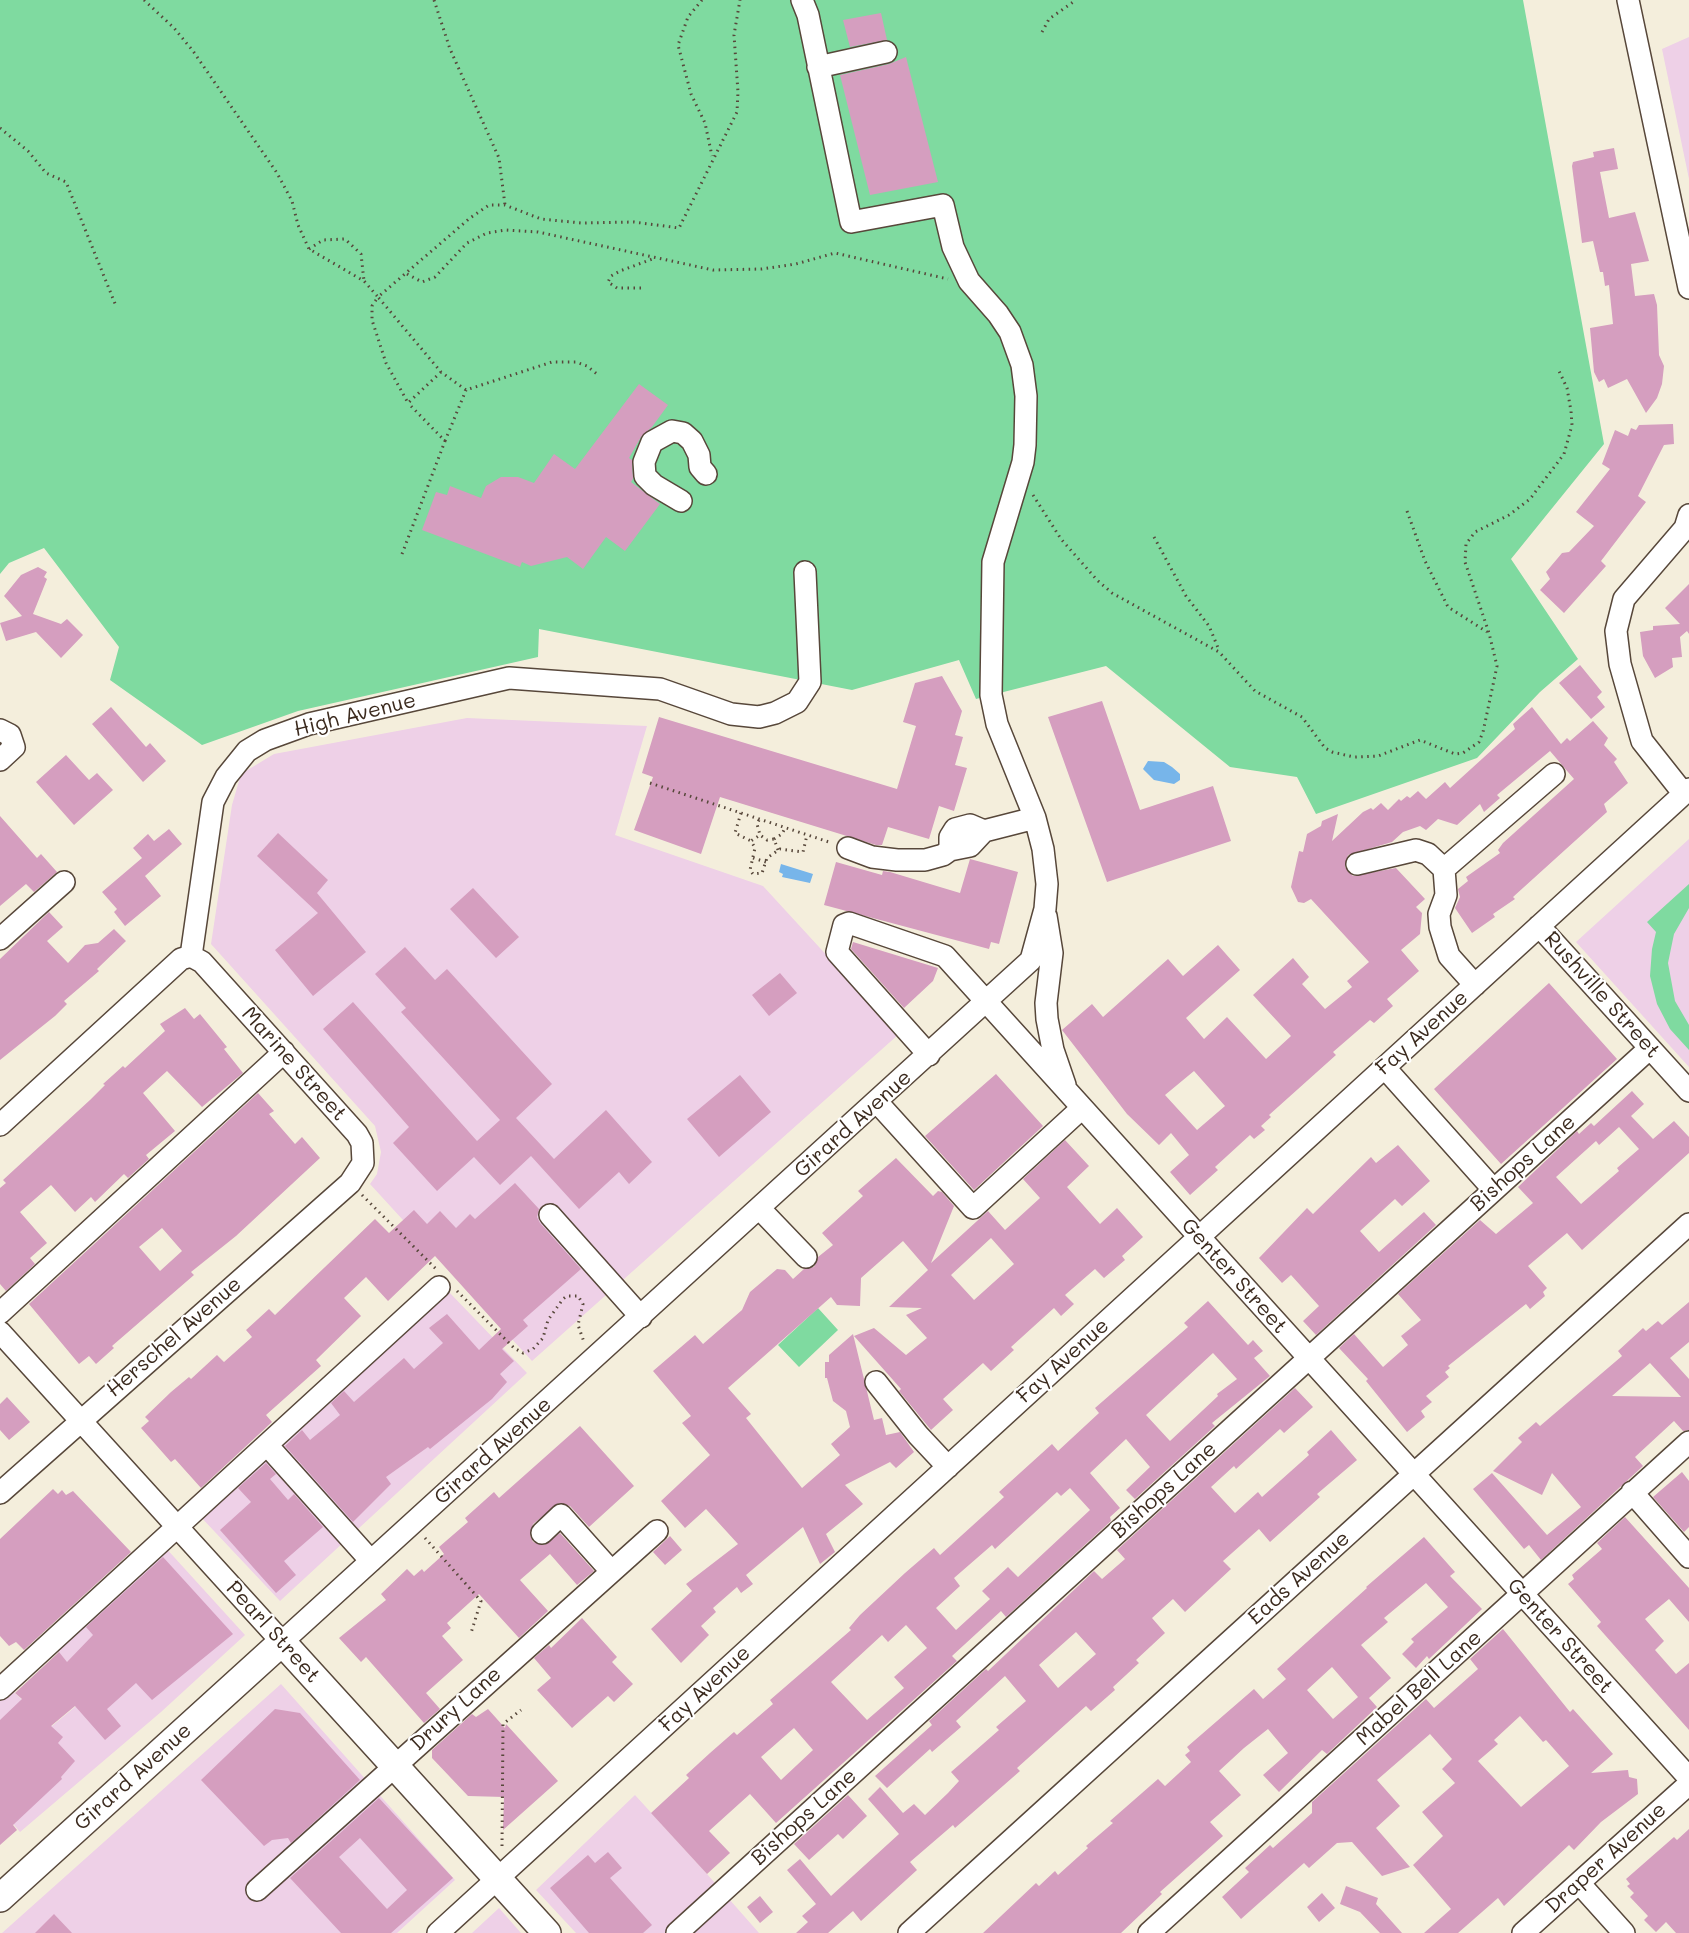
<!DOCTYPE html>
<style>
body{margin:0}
canvas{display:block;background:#f4eedc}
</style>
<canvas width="1689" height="1933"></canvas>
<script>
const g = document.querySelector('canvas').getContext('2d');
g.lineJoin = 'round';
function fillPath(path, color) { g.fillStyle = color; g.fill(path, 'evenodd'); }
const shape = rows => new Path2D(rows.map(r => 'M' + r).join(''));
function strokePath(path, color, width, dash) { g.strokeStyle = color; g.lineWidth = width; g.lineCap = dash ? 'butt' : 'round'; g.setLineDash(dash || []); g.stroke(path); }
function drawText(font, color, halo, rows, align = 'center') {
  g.font = font + ' Mali,sans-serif'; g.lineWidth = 4.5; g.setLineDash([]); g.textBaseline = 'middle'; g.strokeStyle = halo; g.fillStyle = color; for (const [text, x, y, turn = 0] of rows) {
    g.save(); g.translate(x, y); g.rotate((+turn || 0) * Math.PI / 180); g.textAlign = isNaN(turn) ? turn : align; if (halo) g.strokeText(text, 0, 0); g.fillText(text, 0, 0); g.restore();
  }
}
const built = shape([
 [1689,37,1689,179,1662,49],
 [467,718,647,726,615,835,763,886,899,1034,532,1361,370,1184,377,1174,381,1152,375,1126,211,944,232,805,241,774,274,754],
 [1689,839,1689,1067,1576,942],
 [448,1291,527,1373,280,1601,198,1514],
 [164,1546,245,1635,161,1712,20,1832,0,1808,0,1698,10,1689,52,1726,93,1692,54,1648],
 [281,1684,455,1880,397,1933,2,1933],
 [635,1795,707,1874,759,1933,576,1933,536,1890],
 [499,1908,521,1933,472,1933]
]);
const green = shape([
 [0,0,1523,0,1604,444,1511,559,1578,659,1540,692,1477,758,1316,814,1297,777,1230,767,1106,666,976,699,959,660,852,690,539,629,538,657,298,711,202,745,110,680,119,647,44,548,9,563,0,574],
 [1689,884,1689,908,1674,934,1668,963,1675,1001,1689,1025,1689,1050,1670,1029,1657,1004,1650,976,1652,949,1656,932,1647,922],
 [818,1308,838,1330,799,1367,778,1345]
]);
const water = shape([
 [1148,761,1164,762,1172,767,1180,774,1180,780,1174,784,1154,780,1143,769],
 [781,864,813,874,810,883,782,877,783,874,779,872]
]);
const building = shape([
 [881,13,887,40,850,47,843,20],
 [906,57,938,182,870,195,840,75,889,64],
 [1614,148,1618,169,1600,172,1609,218,1635,212,1649,261,1631,264,1635,296,1654,294,1657,305,1659,355,1664,366,1662,384,1657,398,1646,413,1627,379,1608,388,1604,379,1599,382,1594,372,1590,328,1613,324,1609,285,1605,286,1603,272,1600,272,1593,241,1582,243,1572,166,1573,162,1594,157,1593,152],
 [639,384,668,405,652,427,641,437,629,458,632,460,633,479,631,482,660,504,625,551,606,537,583,569,567,557,531,566,522,562,520,567,422,530,436,492,447,495,450,486,481,498,486,486,501,477,518,477,534,483,554,454,575,469],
 [1673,424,1674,444,1664,445,1638,496,1646,502,1601,561,1606,566,1564,613,1540,590,1550,579,1546,572,1557,559,1562,553,1569,552,1594,526,1576,512,1610,469,1602,464,1615,430,1628,436,1631,428,1636,430,1639,425],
 [38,567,47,572,44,577,47,579,33,614,61,624,67,619,83,635,61,658,36,632,6,641,0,623,22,616,4,596,21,575],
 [1689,584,1689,634,1687,631,1680,637,1682,657,1672,658,1673,667,1655,678,1643,656,1640,632,1653,630,1653,626,1680,624,1665,608],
 [1580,665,1602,692,1597,697,1605,707,1591,719,1559,683],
 [942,676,962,711,955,735,963,737,955,765,967,768,954,811,939,806,929,839,888,827,882,845,876,845,720,797,701,854,634,830,653,777,642,773,659,717,897,789,916,726,903,722,915,683],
 [1102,701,1140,810,1213,786,1231,841,1107,882,1048,717],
 [111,707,146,747,150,743,166,761,143,782,92,724],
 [1532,707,1561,744,1567,738,1570,741,1593,721,1608,738,1604,745,1617,759,1614,762,1628,783,1604,804,1607,812,1513,897,1515,899,1493,914,1495,917,1472,933,1455,908,1460,897,1458,889,1468,881,1466,877,1500,853,1498,850,1503,843,1574,779,1550,751,1497,795,1500,798,1484,812,1480,804,1457,825,1438,819,1426,830,1420,826,1403,832,1392,842,1348,855,1345,867,1353,876,1396,868,1425,899,1416,907,1422,913,1420,934,1401,950,1419,971,1387,999,1393,1006,1374,1023,1370,1020,1333,1052,1336,1055,1269,1115,1271,1117,1261,1126,1265,1130,1254,1139,1250,1135,1215,1167,1218,1170,1190,1195,1170,1172,1189,1155,1171,1133,1159,1145,1127,1114,1062,1030,1092,1004,1103,1017,1168,959,1183,976,1218,945,1240,970,1186,1018,1204,1039,1227,1017,1266,1059,1291,1036,1253,995,1293,958,1309,977,1302,984,1325,1009,1352,987,1347,981,1369,962,1311,899,1304,903,1298,902,1291,887,1299,851,1303,852,1307,834,1321,826,1322,821,1338,814,1332,841,1363,812,1371,808,1373,810,1381,803,1388,810,1399,799,1401,801,1407,796,1410,798,1418,791,1426,799,1445,782,1450,788,1515,729,1513,724],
 [1194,1071,1225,1106,1197,1130,1165,1095],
 [66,755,89,780,97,773,113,790,74,825,36,782],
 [0,816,37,858,41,854,57,872,34,892,26,884,0,906],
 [169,829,182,844,145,876,161,896,125,926,114,912,117,909,102,892,142,858,133,848,148,834,154,841],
 [278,833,328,880,317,893,366,952,313,996,275,950,318,913,257,856],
 [970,859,1018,872,999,944,991,942,989,949,824,905,836,862,882,875,883,871,890,872,960,893],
 [473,888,519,937,496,958,450,909],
 [49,912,63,927,47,941,68,963,85,945,98,943,114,929,126,941,97,969,99,971,64,1001,67,1004,55,1016,0,1060,0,959],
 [853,942,938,968,933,981,904,1008,851,949],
 [405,947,435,980,447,969,552,1084,516,1118,554,1159,606,1110,652,1162,629,1184,619,1172,579,1209,531,1156,500,1185,474,1157,437,1191,393,1143,409,1127,323,1029,353,1002,477,1141,500,1120,401,1012,406,1008,375,974],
 [780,973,797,993,769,1016,752,995],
 [1549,983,1617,1059,1501,1164,1434,1089],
 [185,1008,194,1019,200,1014,227,1047,224,1049,243,1073,202,1107,167,1071,143,1093,175,1131,146,1155,149,1159,128,1178,124,1174,95,1202,91,1197,75,1212,51,1185,20,1212,47,1243,30,1258,35,1264,6,1291,0,1284,0,1188,6,1183,3,1180,90,1100,105,1085,103,1084,123,1066,125,1068,165,1031,160,1024],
 [996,1074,1043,1126,974,1190,925,1136],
 [740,1075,771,1112,719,1157,687,1119],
 [1632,1091,1644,1104,1631,1116,1653,1139,1674,1121,1689,1137,1689,1153,1582,1250,1567,1233,1528,1266,1547,1288,1543,1292,1545,1296,1530,1309,1526,1304,1448,1366,1450,1368,1445,1372,1449,1377,1426,1396,1432,1402,1421,1411,1425,1417,1407,1432,1366,1381,1368,1379,1339,1348,1354,1334,1383,1367,1408,1345,1401,1336,1421,1320,1398,1294,1480,1220,1496,1234,1533,1203,1518,1187,1577,1131,1579,1134,1591,1123,1594,1126],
 [1619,1127,1639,1149,1617,1168,1619,1171,1581,1204,1556,1177,1596,1141,1599,1145],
 [258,1093,274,1111,269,1114,295,1144,302,1137,320,1158,236,1236,191,1272,194,1275,112,1346,114,1348,96,1364,89,1356,79,1364,29,1304],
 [162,1228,182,1251,160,1271,139,1247],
 [1065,1140,1089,1166,1067,1187,1100,1224,1117,1208,1143,1237,1122,1256,1125,1260,1104,1278,1095,1269,1065,1295,1074,1304,1061,1316,1054,1308,1011,1347,1014,1350,991,1371,983,1363,943,1399,953,1410,931,1430,899,1391,901,1389,854,1336,874,1328,906,1355,927,1338,906,1315,922,1308,889,1307,928,1270,903,1241,861,1278,860,1306,837,1305,831,1297,728,1388,751,1414,746,1418,802,1488,840,1455,831,1444,850,1427,846,1411,833,1401,827,1378,825,1378,825,1362,829,1362,829,1355,853,1334,874,1420,882,1418,886,1435,900,1432,914,1452,896,1468,890,1462,845,1485,863,1504,826,1534,835,1552,820,1564,803,1527,746,1575,753,1584,741,1593,737,1587,713,1608,716,1612,701,1626,709,1635,681,1663,651,1629,692,1591,686,1584,738,1544,706,1509,685,1528,661,1501,710,1455,682,1423,691,1416,653,1371,695,1335,703,1344,742,1310,750,1292,777,1269,785,1270,793,1279,804,1269,814,1267,818,1257,833,1245,822,1233,863,1196,858,1191,896,1158,933,1196,938,1191,942,1192,954,1206,931,1263,988,1211,1005,1230,1040,1198,1023,1179],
 [991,1238,1014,1264,974,1300,951,1275],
 [1398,1145,1430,1181,1402,1206,1395,1199,1360,1231,1379,1252,1424,1212,1436,1225,1316,1335,1303,1321,1319,1306,1291,1275,1282,1283,1259,1258,1307,1208,1313,1214,1371,1157,1376,1163],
 [515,1183,539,1209,537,1217,540,1223,581,1269,523,1320,528,1326,502,1349,514,1361,500,1374,507,1382,492,1399,430,1449,428,1447,386,1477,391,1484,353,1522,285,1446,302,1430,310,1440,340,1415,331,1403,344,1391,354,1402,404,1358,414,1369,443,1343,429,1328,447,1314,479,1350,501,1329,435,1256,388,1301,366,1277,344,1298,361,1316,316,1360,321,1366,266,1415,272,1422,201,1488,175,1459,171,1462,141,1428,149,1421,145,1417,171,1392,189,1377,191,1379,217,1355,224,1362,252,1337,246,1330,269,1309,275,1315,375,1219,389,1233,414,1210,427,1224,440,1211,456,1228,470,1214,475,1219],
 [1208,1301,1248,1345,1253,1340,1263,1351,1254,1358,1270,1376,1212,1423,1215,1426,1135,1499,1126,1490,1150,1467,1126,1439,1090,1473,1120,1508,1110,1517,1111,1521,1006,1617,1001,1611,952,1656,957,1661,776,1823,750,1794,709,1831,730,1853,707,1874,651,1813,689,1778,686,1775,710,1753,734,1732,737,1735,773,1704,770,1700,851,1630,849,1628,860,1615,905,1573,934,1548,940,1555,1004,1497,999,1492,1052,1444,1058,1451,1099,1413,1095,1408,1188,1327,1184,1323],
 [1213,1353,1237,1379,1217,1394,1218,1396,1170,1441,1146,1415],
 [1070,1488,1090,1510,1018,1577,1008,1567,982,1591,990,1599,956,1630,936,1608,960,1586,954,1578,992,1545,995,1549,1057,1492,1061,1496],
 [906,1625,927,1648,894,1677,904,1688,867,1720,831,1682,882,1635,888,1642],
 [794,1728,813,1750,781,1780,761,1757],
 [1689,1302,1689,1342,1670,1358,1689,1379,1689,1430,1683,1431,1674,1421,1635,1457,1643,1466,1541,1560,1529,1545,1524,1549,1473,1489,1492,1473,1547,1535,1581,1507,1552,1473,1542,1495,1493,1471,1522,1442,1518,1438,1536,1422,1540,1426,1622,1356,1618,1351,1643,1328,1646,1331,1658,1321,1662,1325],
 [1650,1363,1681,1397,1612,1396],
 [1295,1388,1313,1407,1284,1433,1280,1429,1236,1469,1234,1466,1211,1487,1235,1513,1258,1492,1262,1497,1309,1455,1307,1452,1331,1430,1357,1460,1317,1494,1320,1497,1270,1542,1259,1529,1223,1561,1231,1569,1185,1612,1173,1599,1152,1618,1165,1633,1136,1660,1139,1663,1113,1687,1115,1690,1091,1711,1086,1706,1017,1768,1020,1771,955,1828,953,1825,910,1862,917,1870,861,1921,853,1911,828,1933,796,1933,808,1922,802,1916,816,1904,787,1870,800,1859,831,1896,899,1834,868,1799,880,1787,903,1813,914,1804,925,1815,948,1793,959,1781,951,1772,999,1730,996,1727,1026,1701,1005,1676,956,1721,961,1727,932,1752,930,1749,887,1788,875,1776,932,1725,929,1721,986,1669,988,1671,1094,1571,1102,1579,1125,1559,1117,1550],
 [1076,1632,1096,1654,1058,1688,1039,1665],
 [7,1397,30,1422,9,1440,0,1430,0,1404],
 [580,1426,634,1486,589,1527,570,1506,559,1503,533,1524,530,1535,533,1542,544,1545,560,1533,594,1571,577,1585,550,1554,520,1580,548,1611,519,1638,479,1594,447,1623,451,1628,442,1636,463,1660,426,1693,440,1709,424,1723,366,1657,361,1662,339,1638,386,1600,381,1594,407,1569,414,1576,422,1569,424,1572,444,1554,439,1547,468,1522,465,1518,494,1492,499,1498],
 [266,1463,276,1474,270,1479,288,1500,294,1494,323,1527,284,1561,296,1575,276,1593,220,1530,251,1502,238,1488],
 [1682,1472,1689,1481,1689,1527,1684,1532,1653,1497],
 [53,1489,58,1494,62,1490,66,1495,73,1491,131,1552,24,1650,16,1642,9,1646,0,1636,0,1539],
 [1625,1517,1689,1588,1689,1622,1669,1599,1645,1619,1664,1641,1655,1650,1676,1674,1689,1663,1689,1730,1597,1626,1601,1622,1568,1584,1574,1579,1572,1575,1602,1549,1597,1543],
 [670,1536,682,1550,665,1565,653,1552],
 [1424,1537,1455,1572,1450,1576,1482,1609,1429,1659,1427,1656,1416,1668,1402,1654,1414,1642,1411,1639,1448,1607,1426,1583,1384,1618,1388,1622,1361,1645,1391,1678,1369,1698,1377,1707,1327,1754,1322,1750,1279,1792,1263,1775,1288,1753,1268,1729,1244,1748,1219,1771,1241,1795,1210,1822,1223,1836,1160,1892,1162,1894,1121,1933,983,1933,1036,1883,1039,1886,1055,1871,1058,1875,1088,1848,1086,1846,1113,1823,1110,1821,1158,1779,1165,1786,1191,1762,1185,1755,1190,1751,1187,1747,1254,1689,1263,1699,1286,1679,1277,1669,1367,1588,1366,1587],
 [1332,1667,1358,1697,1333,1719,1307,1690],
 [163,1557,233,1634,152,1700,136,1683,107,1709,121,1726,105,1740,75,1706,51,1726,63,1737,58,1743,75,1761,61,1777,62,1779,13,1825,17,1830,0,1845,0,1720,22,1699,15,1693,59,1652,67,1662,93,1635,86,1627],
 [582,1618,617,1657,612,1662,633,1684,614,1702,608,1696,572,1728,537,1690,551,1678,534,1658,549,1645,551,1648],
 [1503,1629,1570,1712,1573,1709,1613,1754,1591,1773,1628,1770,1629,1777,1637,1779,1638,1794,1601,1822,1574,1850,1569,1845,1504,1906,1498,1898,1458,1933,1424,1933,1451,1909,1413,1865,1443,1836,1422,1812,1455,1783,1442,1769,1452,1759,1430,1734,1377,1780,1400,1806,1376,1828,1410,1867,1382,1876,1352,1842,1337,1843,1309,1868,1304,1863,1241,1919,1222,1897,1249,1872,1245,1868,1270,1845,1273,1848,1312,1813,1312,1802,1426,1699,1434,1708,1478,1669,1470,1659],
 [1520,1716,1543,1742,1546,1740,1569,1766,1521,1807,1478,1761,1498,1744,1494,1740],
 [275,1709,300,1713,360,1780,291,1843,288,1838,272,1840,264,1846,201,1780],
 [488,1709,505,1728,506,1724,558,1781,503,1830,504,1797,468,1796,432,1758,432,1750,472,1714,476,1717],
 [848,1795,867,1816,843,1839,838,1834,809,1860,794,1844],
 [379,1798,453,1878,391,1933,341,1933,290,1878],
 [360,1838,407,1890,387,1909,339,1857],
 [1689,1829,1689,1933,1676,1933,1666,1922,1656,1932,1644,1920,1648,1916,1630,1897,1634,1893,1627,1886,1630,1884,1626,1879,1674,1837,1677,1840],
 [608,1852,622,1868,610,1878,652,1925,643,1933,589,1933,550,1888,588,1855,595,1863],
 [1346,1886,1378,1898,1376,1904,1402,1933,1380,1933,1360,1912,1340,1904],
 [1322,1893,1335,1908,1319,1922,1307,1907],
 [760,1896,773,1912,760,1923,747,1907],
 [54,1914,72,1933,35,1933]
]);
const path = shape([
 [144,0,174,28,193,51,277,173,292,201,298,225,309,249,364,281,378,297,470,218,489,205,505,205,541,219,581,223,634,222,679,228,737,112,738,92,734,35,740,0],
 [434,0,450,49,499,158,505,205],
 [702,0,688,17,678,45,691,94,705,123,712,156],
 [1042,32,1049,19,1076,0],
 [0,128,28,151,46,173,66,182,116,306],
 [309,249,323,240,345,239,361,254,364,281],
 [407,274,422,282,435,277,467,243,487,233,506,230,538,232,713,270,762,269,796,264,835,253,948,279],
 [641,288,617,288,608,282,611,276,620,271,655,258],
 [441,372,408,403,386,363,372,320,372,306,378,297,441,372,466,390,552,362,576,362,587,366,597,374],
 [445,441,466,390],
 [1033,495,1061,539,1097,580,1112,593,1219,652,1255,691,1302,717,1325,748,1332,752,1354,757,1378,756,1420,740,1455,754,1463,753,1479,742,1483,732,1497,666,1489,633,1465,562,1466,544,1475,532,1509,515,1530,499,1564,454,1572,425,1571,411,1567,388,1559,371],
 [1407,511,1425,561,1448,607,1487,632],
 [1154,537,1186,596,1209,626,1219,650],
 [402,554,445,441,408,403],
 [650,783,832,843],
 [741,813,735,833,751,841],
 [759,820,757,824,760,835],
 [774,839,782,834,785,828],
 [778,850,774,839,767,840,760,835,751,841,755,848,750,870,753,874,762,873,767,858,780,849,803,852,807,835],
 [753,858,766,862],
 [362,1195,436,1269],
 [457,1291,514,1348,523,1353,533,1349,543,1338,548,1320,563,1299,567,1296,578,1296,583,1304,578,1325,584,1342],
 [425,1538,481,1601,471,1633],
 [502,1846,503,1724,521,1710]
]);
const minor = shape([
 [1628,0,1689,288],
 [818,67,886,52],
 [681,501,654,485,645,476,644,462,652,442,672,431,683,433,692,441,699,455,700,467,706,474],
 [0,730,10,735,14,747,0,760],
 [1684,794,1642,741,1620,664,1616,631,1624,599,1685,528,1689,515],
 [984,831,970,825,955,829,950,837,950,850,970,846,984,831,1035,818],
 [848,848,872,857,897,860,925,860,943,855,950,850],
 [1357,864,1416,850,1428,854,1444,869],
 [1046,916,1052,953,1046,1003,1047,1019,1053,1050,1065,1085],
 [1539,926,1689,1091],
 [0,939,64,882],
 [191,956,213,802,226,777,247,751,265,740,309,724,509,678,660,689,731,714,759,717,775,713,797,702,810,682,805,572],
 [1475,985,1449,956,1440,927,1439,914,1446,895,1444,869,1554,774],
 [929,1055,837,952,844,925,849,923,945,956,1689,1778],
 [1385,1068,1493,1189],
 [877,1102,973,1208,1082,1108],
 [0,1125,181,959,191,956],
 [760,1209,806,1257],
 [550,1215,641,1317],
 [0,1313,284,1052],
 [0,1332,282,1642,1031,960,1045,909,1047,884,1043,849,1035,818,997,724,991,695,993,562,1023,462,1025,445,1026,396,1022,365,1010,332,998,314,969,281,953,247,943,205,851,222,808,15,802,0],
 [876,1382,918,1435,948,1467],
 [267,1445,371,1561],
 [1632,1492,1689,1557],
 [0,1493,350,1183,363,1163,362,1143,357,1134,202,962,191,956],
 [542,1533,561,1515,611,1571],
 [0,1689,439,1287],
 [1579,1883,1624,1933],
 [257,1890,657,1531],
 [438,1933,1689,789],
 [677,1933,1650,1048],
 [909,1933,1689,1224],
 [1149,1933,1689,1442],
 [1523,1933,1689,1784]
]);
const major = shape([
 [0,1898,282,1642,547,1933]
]);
const streetNames = [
 ["High Avenue",355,715,-14],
 ["Rushville Street",1602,995,48],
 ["Fay Avenue",1422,1033,-42],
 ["Marine Street",294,1064,48],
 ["Girard Avenue",853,1124,-42],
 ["Bishops Lane",1523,1163,-42],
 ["Genter Street",1234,1276,48],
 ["Herschel Avenue",174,1337,-41],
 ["Fay Avenue",1063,1361,-42],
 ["Girard Avenue",493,1451,-42],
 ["Bishops Lane",1164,1490,-42],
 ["Eads Avenue",1299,1578,-42],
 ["Pearl Street",273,1632,48],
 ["Genter Street",1560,1636,48],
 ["Mabel Bell Lane",1419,1688,-42],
 ["Fay Avenue",705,1689,-43],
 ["Drury Lane",456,1709,-42],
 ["Girard Avenue",133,1777,-42],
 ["Bishops Lane",804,1817,-42],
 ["Draper Avenue",1606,1858,-42]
];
fillPath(built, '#eed0e7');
fillPath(green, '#7fdaa0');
fillPath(water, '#77b5ea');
fillPath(building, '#d59ebf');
strokePath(minor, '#57473a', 24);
strokePath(major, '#57473a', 30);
strokePath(path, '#57473a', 3, [1.5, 4.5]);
strokePath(minor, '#fff', 21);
strokePath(major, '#fff', 27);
drawText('21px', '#3b2a1e', '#fff', streetNames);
</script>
